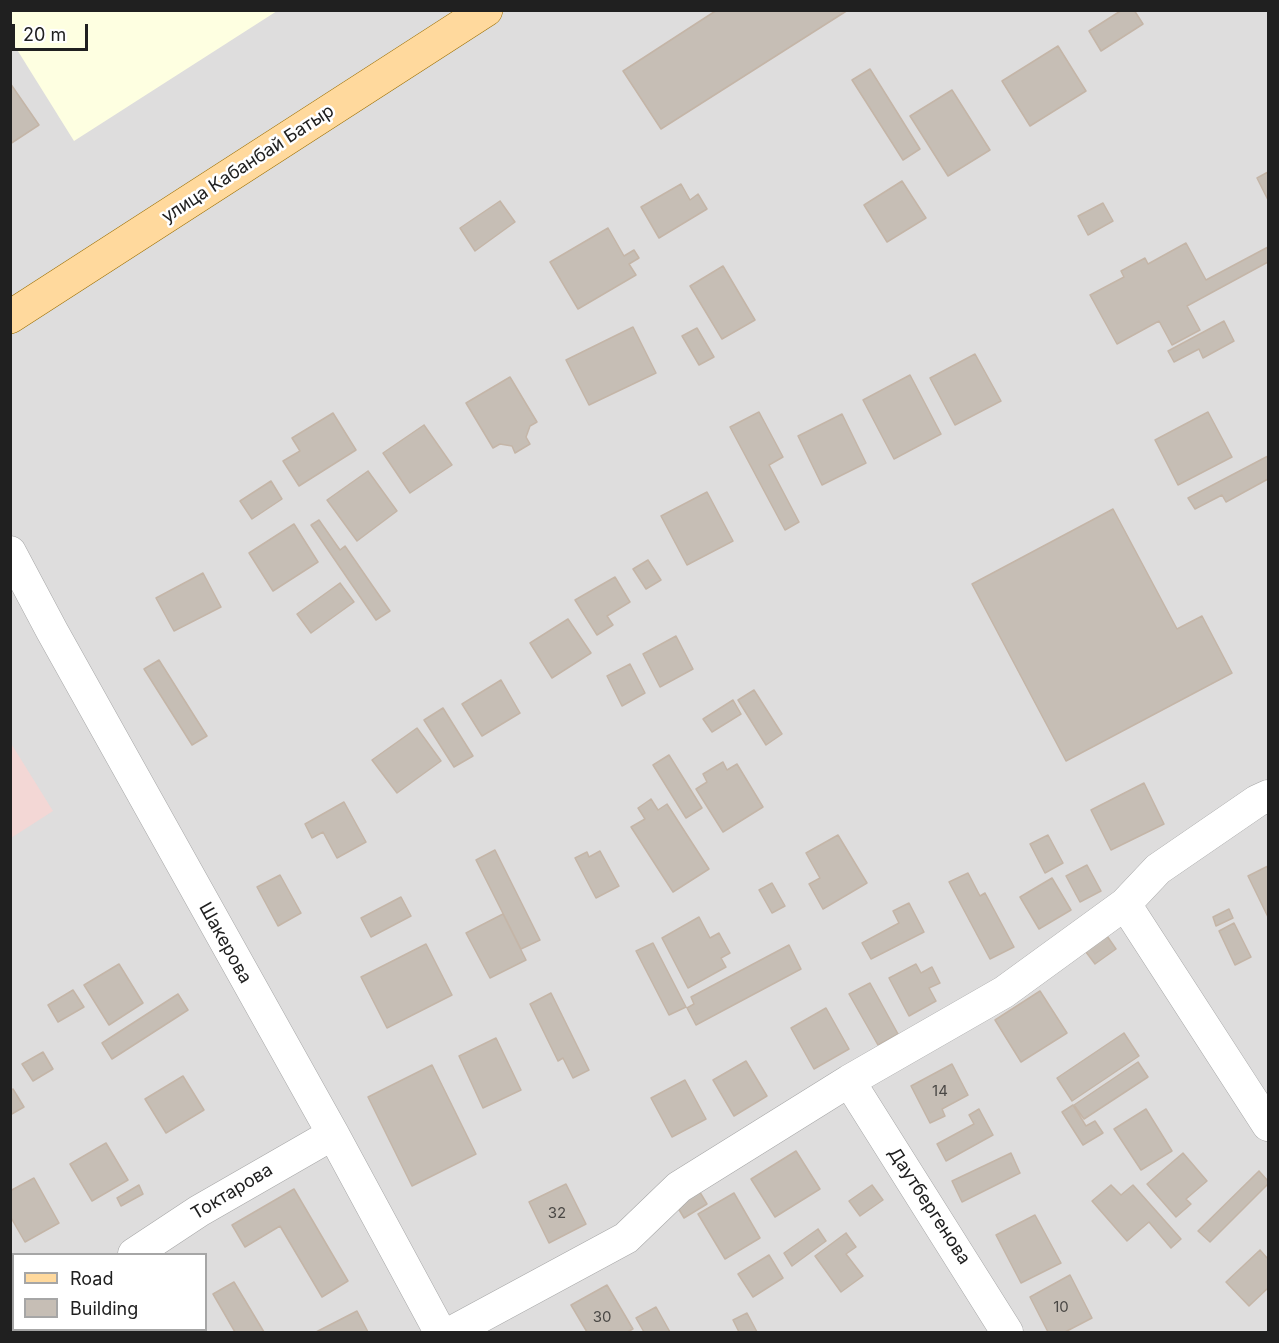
<!DOCTYPE html>
<meta charset="utf-8">
<style>
body{margin:0}
#map{position:relative;width:1279px;height:1343px;overflow:hidden;background:#f1eee6;font-family:Inter,sans-serif}
canvas{display:block}
.frame{position:absolute;inset:0;border:12px solid #202020;pointer-events:none}
.legend{position:absolute;left:12px;top:1253px;width:195px;height:78px;box-sizing:border-box;background:#fff;border:2px solid #a6a6a6;margin:0;padding:8px 10px;list-style:none;font-size:18px;color:#202020}
.legend li{display:flex;align-items:center;gap:12px;height:30px}
.legend b{width:30px;border:2px solid #a6a6a6}
.scale{position:absolute;left:12px;top:24px;width:76px;height:27px;box-sizing:border-box;border:3px solid #202020;border-top:0;padding-left:8px;font-size:18px;line-height:21px;white-space:nowrap;color:#202020;-webkit-text-stroke:4px #fff;paint-order:stroke}
</style>
<div id="map">
<canvas width="1279" height="1343"></canvas>
<div class="frame"></div>
<ul class="legend">
<li><b style="height:8px;background:#ffd99d"></b>Road</li>
<li><b style="height:16px;background:#c6beb5"></b>Building</li>
</ul>
<div class="scale">20 m</div>
</div>
<script>
const g = document.querySelector('canvas').getContext('2d');
g.lineJoin = 'round';
function fillPath(path, color) { g.fillStyle = color; g.fill(path, 'evenodd'); }
const shape = rows => new Path2D(rows.map(r => 'M' + r).join(''));
function strokePath(path, color, width, dash) { g.strokeStyle = color; g.lineWidth = width; g.lineCap = dash ? 'butt' : 'round'; g.setLineDash(dash || []); g.stroke(path); }
function drawText(font, color, halo, rows, align = 'center') {
  g.font = font + ' Inter,sans-serif'; g.lineWidth = 5; g.setLineDash([]); g.textBaseline = 'middle'; g.strokeStyle = halo; g.fillStyle = color; for (const [text, x, y, turn = 0] of rows) {
    g.save(); g.translate(x, y); g.rotate((+turn || 0) * Math.PI / 180); g.textAlign = isNaN(turn) ? turn : align; if (halo) g.strokeText(text, 0, 0); g.fillText(text, 0, 0); g.restore();
  }
}
const residential = shape([
 [10,11,1268,11,1268,1332,11,1332],
 [14,1254,206,1254,206,1330,14,1330]
]);
const commercial = shape([
 [12,745,53,811,11,838,10,746]
]);
const education = shape([
 [11,10,277,10,277,11,74,141,11,40]
]);
const building = shape([
 [717,10,848,10,661,129,623,71,717,10],
 [1122,10,1134,10,1143,24,1101,51,1089,31,1122,10],
 [1058,46,1086,91,1030,126,1002,81,1058,46],
 [870,69,920,149,903,160,852,80,870,69],
 [10,83,39,125,10,144,10,83],
 [952,90,990,150,948,176,910,116,952,90],
 [1268,172,1268,200,1257,178,1268,172],
 [902,181,926,218,887,242,864,205,902,181],
 [681,184,690,200,698,194,707,209,659,238,641,207,681,184],
 [500,201,515,222,475,251,460,228,500,201],
 [1103,203,1113,221,1088,235,1078,216,1103,203],
 [608,228,624,256,634,250,639,258,629,264,636,275,578,309,550,262,608,228],
 [1186,243,1206,280,1268,247,1268,262,1187,306,1200,330,1172,345,1159,321,1117,344,1090,295,1124,277,1121,271,1145,258,1148,264,1186,243],
 [723,266,755,320,722,339,690,286,723,266],
 [1224,321,1234,341,1203,358,1199,349,1174,362,1168,351,1224,321],
 [633,327,656,373,589,405,566,360,633,327],
 [697,328,714,357,699,365,682,336,697,328],
 [975,354,1001,401,955,425,930,378,975,354],
 [910,375,941,434,894,459,863,400,910,375],
 [510,377,537,422,530,426,526,437,530,444,515,453,512,446,500,444,493,448,466,403,510,377],
 [759,412,783,457,769,465,799,522,785,530,730,427,759,412],
 [1208,412,1232,457,1178,485,1155,440,1208,412],
 [333,413,356,450,299,486,283,461,300,451,292,438,333,413],
 [842,414,866,463,822,485,798,436,842,414],
 [424,425,452,465,410,493,383,453,424,425],
 [1268,456,1268,479,1226,502,1222,495,1195,509,1188,498,1268,456],
 [368,471,397,511,357,541,327,500,368,471],
 [271,481,282,499,252,519,240,501,271,481],
 [707,492,733,541,687,565,661,516,707,492],
 [1113,509,1177,629,1202,616,1232,673,1066,761,972,584,1113,509],
 [319,520,340,550,345,546,390,611,376,620,311,525,319,520],
 [294,524,318,562,273,591,249,553,294,524],
 [648,560,661,580,646,589,633,569,648,560],
 [203,573,221,607,174,631,156,598,203,573],
 [615,577,630,602,607,616,613,625,597,635,575,600,615,577],
 [340,583,354,602,311,633,297,614,340,583],
 [568,619,591,653,552,678,530,643,568,619],
 [676,636,693,669,660,687,643,654,676,636],
 [159,660,207,736,192,745,144,669,159,660],
 [630,664,645,693,622,706,607,676,630,664],
 [501,680,520,713,482,736,462,704,501,680],
 [754,690,782,734,766,745,738,700,754,690],
 [733,700,741,714,712,732,703,719,733,700],
 [443,708,473,756,454,767,424,720,443,708],
 [417,728,441,761,397,793,372,760,417,728],
 [669,755,702,808,686,818,653,765,669,755],
 [723,762,727,770,737,764,763,807,723,832,696,789,707,782,703,774,723,762],
 [1144,783,1164,824,1111,850,1091,810,1144,783],
 [651,799,658,810,667,804,709,869,673,892,631,827,645,819,638,808,651,799],
 [344,802,366,842,337,858,323,832,312,838,305,824,344,802],
 [838,835,867,883,823,909,809,884,820,878,806,853,838,835],
 [1048,835,1063,863,1045,873,1030,844,1048,835],
 [495,850,540,940,521,949,476,860,495,850],
 [600,851,619,886,596,898,575,858,587,852,589,857,600,851],
 [1087,865,1101,891,1080,902,1066,876,1087,865],
 [1268,866,1268,917,1248,876,1268,866],
 [968,873,980,896,985,893,1014,947,990,959,949,882,968,873],
 [280,875,301,913,278,926,257,887,280,875],
 [1052,878,1071,910,1039,929,1020,897,1052,878],
 [772,883,785,906,772,913,759,890,772,883],
 [401,897,411,916,371,937,361,918,401,897],
 [909,903,924,932,871,959,862,943,899,923,893,911,909,903],
 [1229,909,1233,918,1216,926,1213,917,1229,909],
 [503,914,526,960,490,978,466,933,503,914],
 [699,917,710,938,719,933,730,953,721,958,726,967,688,988,662,938,699,917],
 [1234,923,1251,957,1235,965,1219,931,1234,923],
 [1105,933,1116,949,1095,964,1083,948,1105,933],
 [653,943,686,1007,669,1015,636,951,653,943],
 [426,944,452,995,387,1028,361,977,426,944],
 [789,945,801,969,696,1025,687,1008,694,1004,691,997,789,945],
 [119,964,143,1003,109,1025,84,985,119,964],
 [916,964,921,973,932,967,940,983,929,988,936,1001,909,1016,889,978,916,964],
 [870,983,898,1034,878,1045,849,994,870,983],
 [73,990,84,1007,58,1022,48,1005,73,990],
 [1040,991,1067,1033,1021,1062,995,1020,1040,991],
 [551,993,589,1070,573,1078,563,1058,558,1061,530,1004,551,993],
 [178,994,188,1010,112,1059,102,1043,178,994],
 [826,1008,849,1049,814,1069,791,1028,826,1008],
 [1124,1033,1139,1056,1072,1101,1057,1078,1124,1033],
 [496,1038,521,1090,483,1108,459,1056,496,1038],
 [43,1052,53,1069,33,1081,22,1064,43,1052],
 [746,1061,767,1096,734,1116,713,1080,746,1061],
 [1138,1062,1148,1077,1084,1119,1074,1105,1138,1062],
 [952,1064,968,1095,942,1109,945,1116,930,1123,911,1086,952,1064],
 [432,1065,476,1154,412,1186,368,1097,432,1065],
 [183,1076,204,1110,166,1133,145,1099,183,1076],
 [685,1080,706,1119,672,1137,651,1098,685,1080],
 [13,1089,24,1107,10,1115,10,1091,13,1089],
 [1073,1105,1086,1126,1095,1121,1103,1133,1083,1145,1062,1112,1073,1105],
 [979,1109,993,1135,946,1161,937,1144,974,1124,969,1115,979,1109],
 [1146,1109,1172,1151,1141,1170,1114,1129,1146,1109],
 [106,1143,128,1180,92,1201,70,1164,106,1143],
 [796,1151,820,1189,775,1217,751,1179,796,1151],
 [1011,1153,1020,1173,962,1202,952,1181,1011,1153],
 [1183,1153,1207,1181,1186,1199,1191,1204,1176,1217,1147,1184,1183,1153],
 [1259,1171,1268,1181,1268,1184,1210,1242,1198,1231,1259,1171],
 [34,1178,59,1223,25,1242,10,1216,10,1191,34,1178],
 [566,1184,586,1224,549,1243,529,1202,566,1184],
 [139,1185,143,1194,121,1206,117,1198,139,1185],
 [872,1185,883,1200,860,1216,849,1201,872,1185],
 [1111,1185,1121,1195,1133,1185,1181,1239,1171,1248,1149,1222,1127,1241,1092,1201,1111,1185],
 [294,1189,348,1281,322,1297,280,1226,245,1247,232,1225,294,1189],
 [698,1189,707,1204,684,1218,675,1203,698,1189],
 [734,1193,760,1238,725,1259,698,1214,734,1193],
 [1035,1215,1061,1263,1021,1283,996,1235,1035,1215],
 [818,1229,826,1241,792,1266,784,1253,818,1229],
 [846,1233,856,1247,846,1254,863,1276,841,1292,815,1256,846,1233],
 [1260,1250,1268,1259,1268,1288,1249,1306,1226,1282,1260,1250],
 [769,1255,783,1278,753,1297,738,1274,769,1255],
 [1070,1275,1092,1318,1065,1332,1048,1332,1030,1297,1070,1275],
 [234,1282,264,1332,235,1332,213,1294,234,1282],
 [607,1285,633,1329,627,1332,587,1332,571,1305,607,1285],
 [656,1307,670,1332,644,1332,636,1318,656,1307],
 [357,1311,368,1332,316,1332,357,1311],
 [747,1313,757,1332,739,1332,733,1320,747,1313]
]);
const minor = shape([
 [10,552,52,631,333,1134,440,1332],
 [1125,904,1268,1125],
 [849,1081,1007,1332],
 [134,1254,199,1211,333,1134],
 [10,1332,14,1330],
 [452,1332,626,1238,679,1187,849,1081,1004,992,1125,904,1158,869,1257,801,1268,796]
]);
const major = shape([
 [10,317,486,10]
]);
const numberNames = [
 ["14",940,1091],
 ["32",557,1213],
 ["10",1061,1307],
 ["30",602,1317]
];
const streetNames = [
 ["улица Кабанбай Батыр",248,164,-33],
 ["Шакерова",225,943,61],
 ["Токтарова",232,1192,-31],
 ["Даутбергенова",929,1206,57]
];
fillPath(residential, '#dedddd');
fillPath(commercial, '#f3d7d5');
fillPath(education, '#feffe1');
fillPath(building, '#c6beb5');
strokePath(building, '#c4b5a7', 1.5);
strokePath(minor, '#a7a7a7', 33);
strokePath(major, '#9c6f00', 34);
strokePath(minor, '#fff', 32);
strokePath(major, '#ffd99d', 33);
drawText('15px', '#4a4845', null, numberNames);
drawText('18px', '#202020', '#fff', streetNames);
</script>
